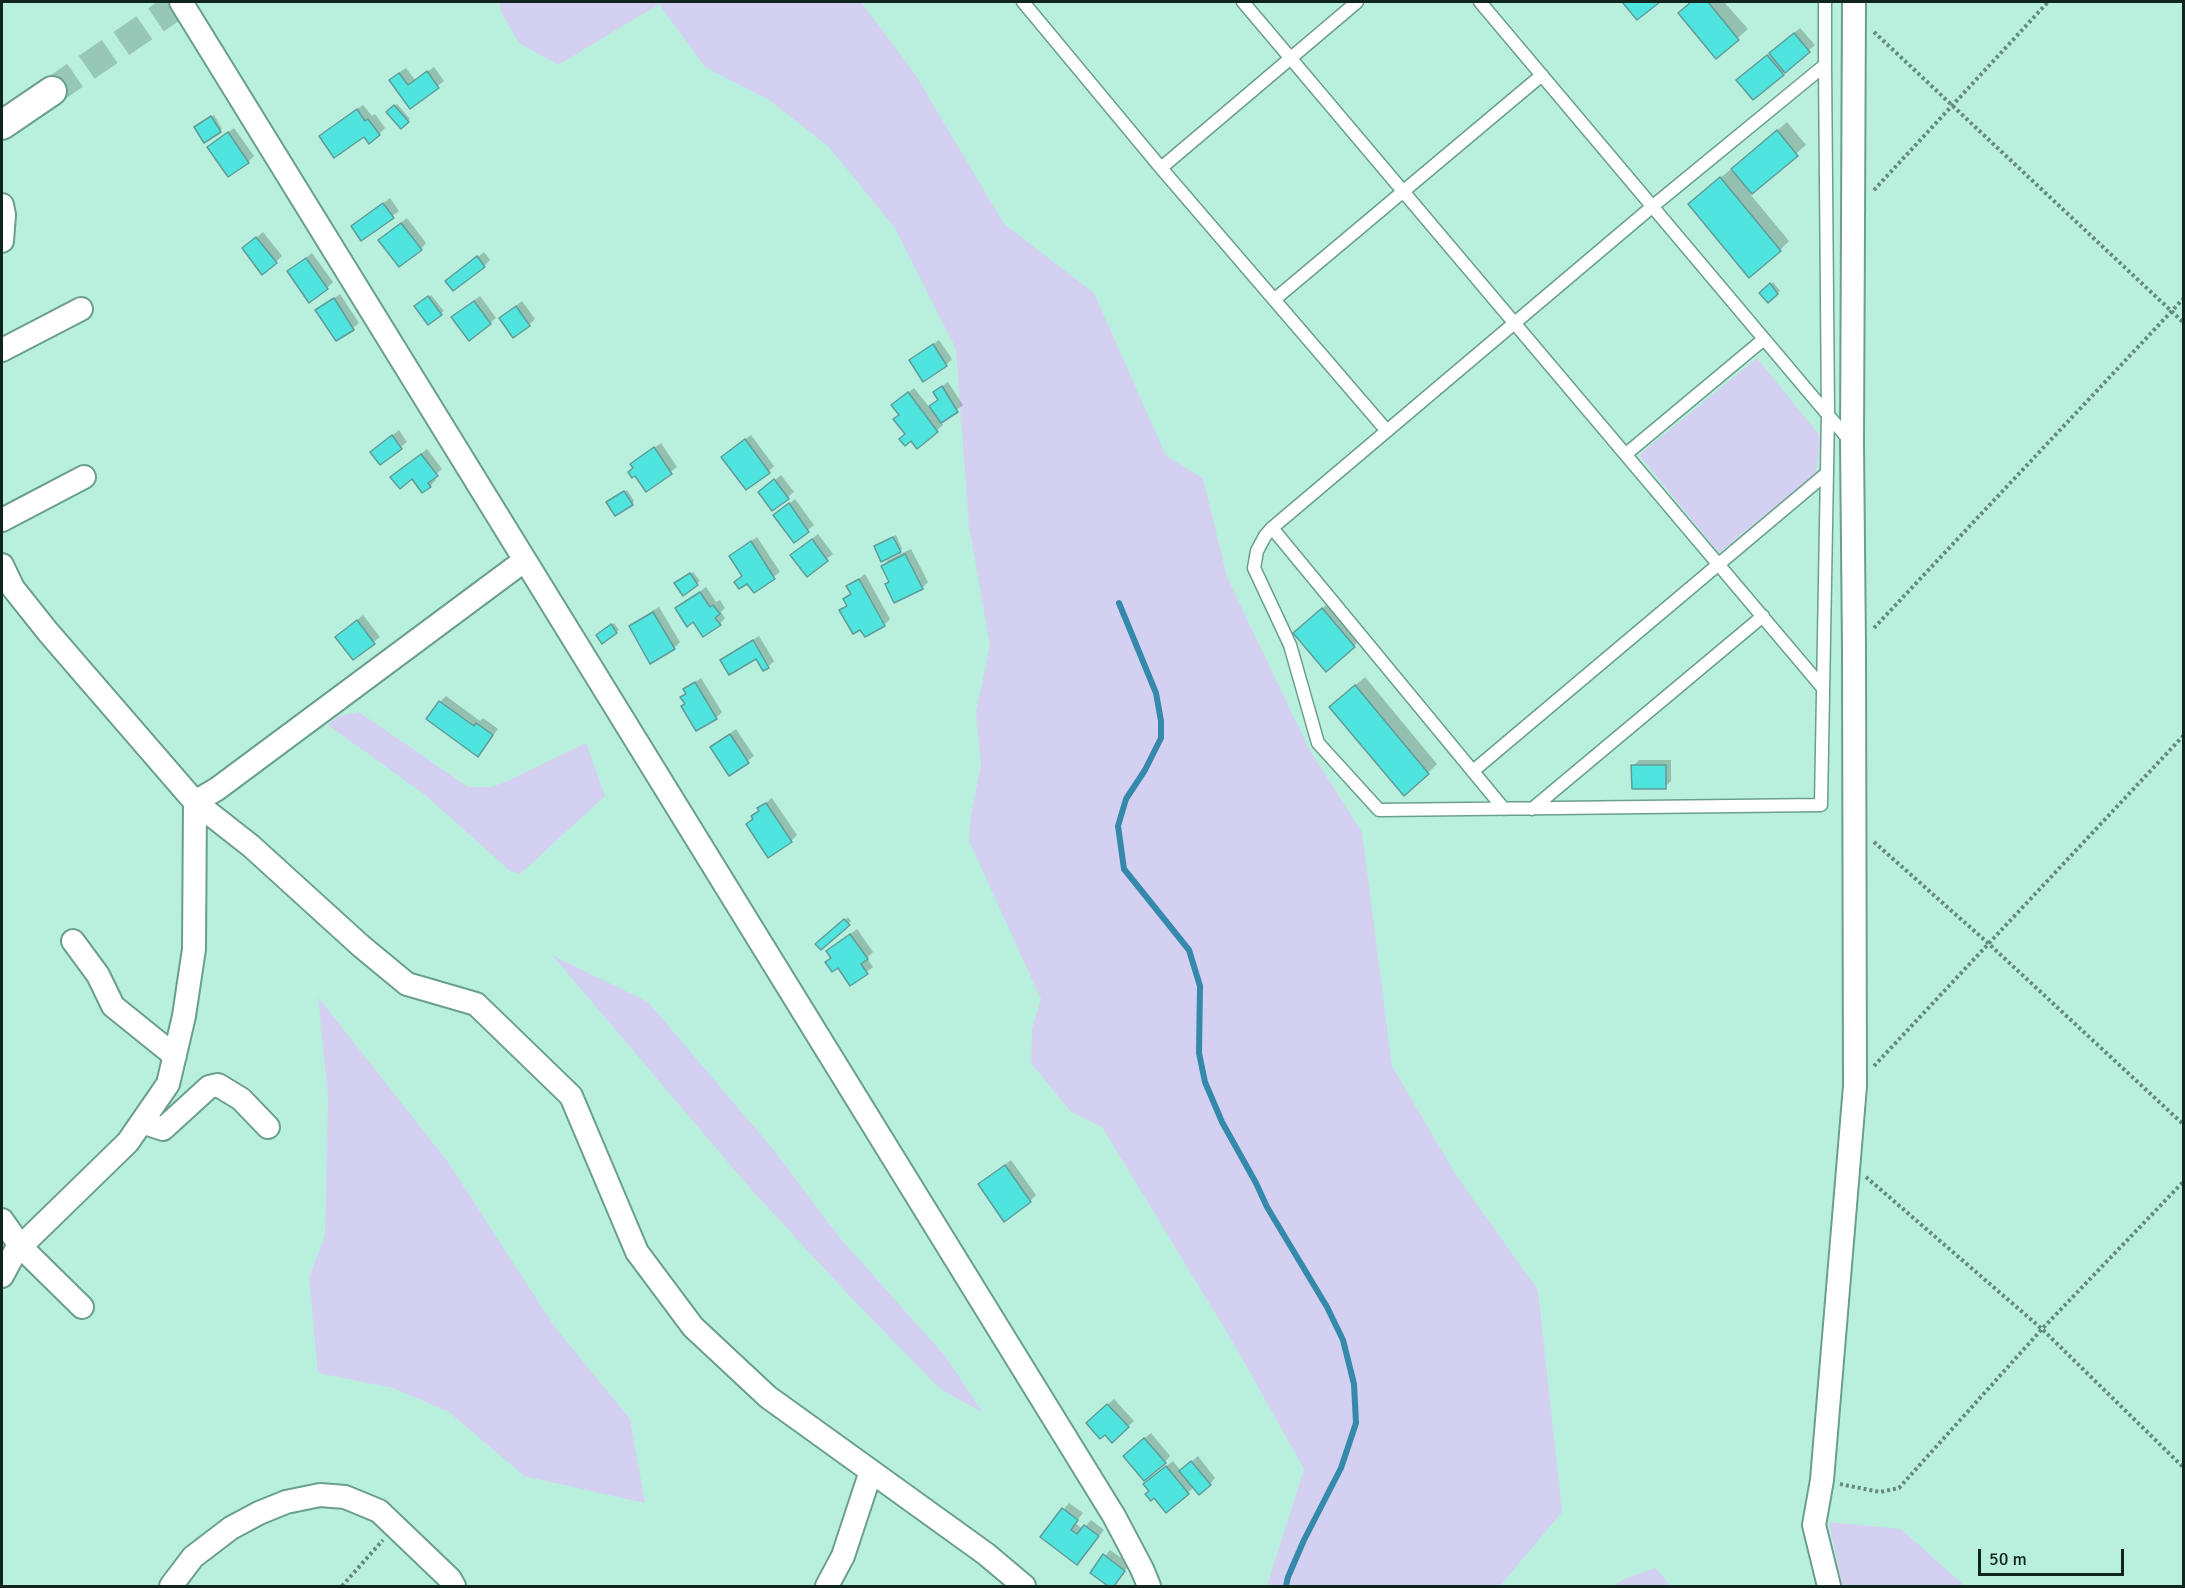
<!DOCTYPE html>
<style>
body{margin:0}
#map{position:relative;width:2185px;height:1588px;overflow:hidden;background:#b9f0dd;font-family:Signika,sans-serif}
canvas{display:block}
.frame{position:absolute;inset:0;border:3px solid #0f251e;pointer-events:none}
.scale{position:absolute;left:1978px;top:1549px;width:146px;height:27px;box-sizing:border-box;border:3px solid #0f251e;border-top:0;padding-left:8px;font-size:18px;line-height:21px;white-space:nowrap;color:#0f251e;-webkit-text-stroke:4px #b9f0dd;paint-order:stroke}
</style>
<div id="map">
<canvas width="2185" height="1588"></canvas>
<div class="frame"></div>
<div class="scale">50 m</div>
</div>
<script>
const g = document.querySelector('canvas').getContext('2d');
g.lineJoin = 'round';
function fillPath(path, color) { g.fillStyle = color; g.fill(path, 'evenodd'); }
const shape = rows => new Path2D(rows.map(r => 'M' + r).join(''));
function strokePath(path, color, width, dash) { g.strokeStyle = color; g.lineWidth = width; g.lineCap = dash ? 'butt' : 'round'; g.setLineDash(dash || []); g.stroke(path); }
const green = shape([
 [500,2,861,2,915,74,1004,224,1094,293,1166,456,1203,478,1227,577,1309,749,1362,832,1392,1066,1456,1175,1538,1290,1562,1512,1500,1586,1267,1586,1304,1469,1234,1344,1102,1127,1071,1112,1031,1063,1032,1029,1041,999,969,841,971,813,981,766,976,711,990,646,969,526,956,349,895,228,828,146,769,100,705,67,659,4,558,65,519,43,501,12],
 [1757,358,1821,437,1816,473,1719,553,1639,455],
 [359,712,468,787,491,787,503,783,586,743,605,796,520,874,509,870,424,794,328,725,338,716],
 [552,955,648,1002,773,1149,840,1238,946,1357,982,1412,940,1389,842,1288,749,1187],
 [318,997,448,1162,554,1326,630,1419,645,1503,524,1476,449,1412,393,1388,318,1373,309,1277,325,1236,328,1096],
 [1829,1522,1901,1529,1965,1586,1842,1586],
 [1655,1568,1671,1586,1613,1586,1624,1579]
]);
const shadow = shape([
 [1691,2,1724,2,1748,29,1716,57,1680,13],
 [1800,28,1815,45,1753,98,1744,74],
 [434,67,444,81,410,107,397,74,406,68,415,80],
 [397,104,410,119,401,127,388,112],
 [363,105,372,116,375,114,385,128,379,134,364,135,327,131],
 [214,115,222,129,220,131,198,125],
 [1787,122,1806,145,1750,194,1789,241,1780,250,1699,195,1730,170,1731,171],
 [234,128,254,156,248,162,209,147],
 [390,198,399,211,362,239,353,226],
 [407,218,426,243,421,249,386,234],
 [263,232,282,256,276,262,244,248],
 [484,252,490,260,484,266,447,281],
 [312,253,333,282,327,288,289,271],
 [1773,282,1780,291,1768,301,1761,293],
 [340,294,359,323,353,328,317,311],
 [431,295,444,311,428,323,419,304],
 [480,296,496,318,490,323,459,312],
 [522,301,535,319,529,325,501,318],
 [939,340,952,359,946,365,911,360],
 [948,382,963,405,941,422,943,425,917,447,907,434,900,414,899,400,914,388,930,408,939,399,935,392],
 [399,430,407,442,380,463,372,452],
 [751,435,774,466,769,471,729,451],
 [661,443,677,467,646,490,632,464],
 [427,449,442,469,433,477,436,480,430,486,398,471],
 [781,475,794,492,788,497,760,492],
 [627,490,634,501,632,504,610,500],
 [795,499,814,525,794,541,775,515],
 [818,534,833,554,807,575,798,550],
 [896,535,902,549,900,551,875,546],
 [757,537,780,572,754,591,730,556],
 [911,549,928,582,922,588,883,566,888,560],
 [693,572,700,581,683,594,679,581],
 [865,574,890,619,884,625,841,610,848,604,845,599,851,593,848,587],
 [706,587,716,602,720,600,725,608,721,612,725,618,720,624,694,620,677,609],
 [1332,600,1363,637,1354,646,1304,624],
 [659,607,680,642,674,648,630,626,636,621],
 [363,615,380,637,353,658,337,637],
 [614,623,619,630,616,632,600,633],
 [759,636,774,661,769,666,763,669,756,657,722,660,728,655],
 [1365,677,1437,764,1428,773,1340,698],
 [701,678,722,712,716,718,686,704,682,698,687,693,685,690],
 [446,696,480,721,483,718,498,729,483,749,440,702],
 [736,729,754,756,730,774,712,747],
 [1639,760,1671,760,1671,781,1665,787,1633,766],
 [772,798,797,835,791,841,748,824,760,810,759,808],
 [848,917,851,921,821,948,817,944],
 [857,929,873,952,867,958,873,967,851,984,828,951],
 [1011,1160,1036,1195,1030,1201,980,1184],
 [1114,1399,1134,1421,1112,1441,1093,1418],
 [1151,1433,1170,1456,1165,1462,1130,1450],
 [1198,1456,1215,1478,1210,1484,1194,1487,1188,1493,1150,1490,1151,1478,1173,1461,1181,1471],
 [1069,1503,1083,1513,1075,1523,1083,1529,1091,1520,1104,1530,1077,1563,1042,1536],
 [1110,1550,1130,1564,1112,1586,1092,1573]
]);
const stream = shape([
 [1119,603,1156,693,1161,721,1161,738,1145,770,1126,799,1118,826,1124,869,1189,950,1200,986,1199,1053,1205,1082,1222,1122,1256,1183,1267,1207,1327,1307,1343,1340,1354,1384,1356,1423,1341,1468,1304,1540,1288,1577,1286,1586]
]);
const building = shape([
 [1622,2,1660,2,1637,20,1622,2],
 [1691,2,1708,2,1739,40,1716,59,1678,13,1691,2],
 [1794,33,1810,52,1785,73,1769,53,1794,33],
 [1767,55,1784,75,1753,100,1736,80,1767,55],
 [427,71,439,88,410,109,389,80,399,73,408,85,427,71],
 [394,105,409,122,401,129,386,112,394,105],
 [357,109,365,121,368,119,380,135,369,144,364,137,334,158,319,136,357,109],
 [211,116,221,132,204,143,194,127,211,116],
 [1777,130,1798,156,1752,194,1731,169,1777,130],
 [228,132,249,163,228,177,207,147,228,132],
 [1720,177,1781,251,1749,278,1688,204,1720,177],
 [383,203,394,218,361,241,351,226,383,203],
 [401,223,422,250,399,267,378,240,401,223],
 [256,237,277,263,262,275,242,248,256,237],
 [477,256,485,267,453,291,445,281,477,256],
 [306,258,328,289,309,303,287,271,306,258],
 [1770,283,1778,294,1768,303,1759,293,1770,283],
 [428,296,442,315,428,325,414,306,428,296],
 [334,298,354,330,336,341,315,310,334,298],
 [474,301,491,324,469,341,451,317,474,301],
 [516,306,530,326,513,338,499,318,516,306],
 [933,344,947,366,923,382,909,360,933,344],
 [942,386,958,412,941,423,929,406,938,400,933,392,942,386],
 [908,392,938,432,917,449,911,441,905,446,899,439,905,434,893,419,899,415,891,405,908,392],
 [392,435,402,449,380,465,370,452,392,435],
 [745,439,770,473,746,490,721,457,745,439],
 [654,447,672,474,646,492,635,476,632,478,628,472,633,468,630,464,654,447],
 [421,454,438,476,428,483,431,487,422,493,412,479,400,489,390,477,421,454],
 [774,479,789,499,772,511,758,492,774,479],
 [624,491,633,505,615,516,606,502,624,491],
 [789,503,809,532,794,543,773,515,789,503],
 [893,537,901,552,881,562,874,546,893,537],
 [812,539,828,561,807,577,790,555,812,539],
 [751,541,775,579,754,593,747,584,739,589,734,582,742,576,729,556,751,541],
 [905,554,923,589,894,603,885,584,889,582,881,566,905,554],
 [690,573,698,585,683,596,674,583,690,573],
 [859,579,885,626,865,637,860,630,853,634,839,610,847,606,843,599,851,594,846,586,859,579],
 [700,592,710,607,713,605,720,614,715,618,721,625,703,637,693,622,687,627,675,608,700,592],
 [1322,608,1355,647,1326,672,1293,633,1322,608],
 [653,612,675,649,650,664,629,626,653,612],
 [357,620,375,644,353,660,335,637,357,620],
 [611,624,617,633,602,644,596,635,611,624],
 [753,640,769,668,763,671,756,659,729,675,720,660,753,640],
 [695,682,717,719,696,731,681,706,685,704,680,697,686,694,683,689,695,682],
 [1355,685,1429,774,1404,796,1329,707,1355,685],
 [439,701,474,726,476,723,493,735,478,757,426,719,439,701],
 [730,734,749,763,729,776,710,747,730,734],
 [1631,765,1666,765,1666,789,1632,789,1631,765],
 [766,803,792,842,768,858,746,824,753,819,751,816,759,811,757,808,766,803],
 [844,919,850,925,821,950,815,944,844,919],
 [850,934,868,959,861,964,868,974,850,986,838,968,832,972,825,962,831,958,826,951,850,934],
 [1005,1165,1031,1202,1004,1222,978,1184,1005,1165],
 [1107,1404,1129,1427,1112,1443,1105,1435,1100,1439,1086,1423,1107,1404],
 [1144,1438,1166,1463,1144,1481,1123,1456,1144,1438],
 [1191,1461,1211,1485,1199,1495,1179,1471,1191,1461],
 [1166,1466,1189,1494,1166,1513,1154,1498,1151,1501,1145,1494,1149,1491,1143,1484,1166,1466],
 [1062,1508,1078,1520,1071,1530,1077,1534,1084,1525,1099,1536,1077,1565,1040,1537,1062,1508],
 [1103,1554,1125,1571,1114,1586,1108,1586,1090,1573,1103,1554]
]);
const tertiaryTunnel = shape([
 [52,91,182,2]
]);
const path = shape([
 [1874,32,2184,323],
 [1874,190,2048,2],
 [1874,628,2184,298],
 [1874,842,1989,944,2184,1125],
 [1874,1066,2184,735],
 [1866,1177,2042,1329,2184,1468],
 [1840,1484,1880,1492,1899,1488,2042,1329,2184,1181],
 [342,1586,383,1540]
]);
const service = shape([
 [1023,2,1161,168,1387,431],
 [1243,2,1822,687],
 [1480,2,1850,441],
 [1825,2,1825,65,1828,414,1821,805,1379,810,1318,743,1290,645,1254,568,1257,551,1265,536,1272,528,1653,206,1825,65],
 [1161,168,1357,2],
 [1275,299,1542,75],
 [1626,454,1764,339],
 [1272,528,1504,809],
 [1473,771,1827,473],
 [1532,809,1763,616]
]);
const minor = shape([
 [181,2,1114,1516,1142,1569,1149,1586],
 [2,205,4,215,2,241],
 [2,350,81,309],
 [2,520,84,477],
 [2,565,13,588,48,632,195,802,251,846,361,946,407,984,476,1004,571,1096,637,1252,693,1327,768,1397,986,1554,1024,1586],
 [195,802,217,789,525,560],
 [73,941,98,975,113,1006,175,1056],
 [142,1122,163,1129,209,1087,218,1085,241,1099,268,1127],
 [2,1220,21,1247,82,1307],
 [2,1276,15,1252,128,1142,168,1084,184,1016,194,949,195,802],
 [171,1586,193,1557,231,1528,259,1513,286,1502,320,1495,345,1497,379,1511,450,1579,454,1586],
 [827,1586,843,1556,871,1471],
 [1829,1586,1814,1525,1822,1480,1855,1086,1854,649,1852,442,1854,2]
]);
const tertiary = shape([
 [2,125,52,91]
]);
fillPath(green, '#d4d0f2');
fillPath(shadow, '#0003');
strokePath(stream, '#3589ab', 6);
fillPath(building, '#50e4df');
strokePath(building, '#609c99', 1.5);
strokePath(tertiaryTunnel, '#97c7b7', 28, [28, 14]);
strokePath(service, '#6a9f8d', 15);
strokePath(minor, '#6a9f8d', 26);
strokePath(tertiary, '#6a9f8d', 32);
strokePath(path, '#648a7d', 4, [3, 3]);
strokePath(service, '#fff', 12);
strokePath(minor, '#fff', 22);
strokePath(tertiary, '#fff', 28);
</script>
